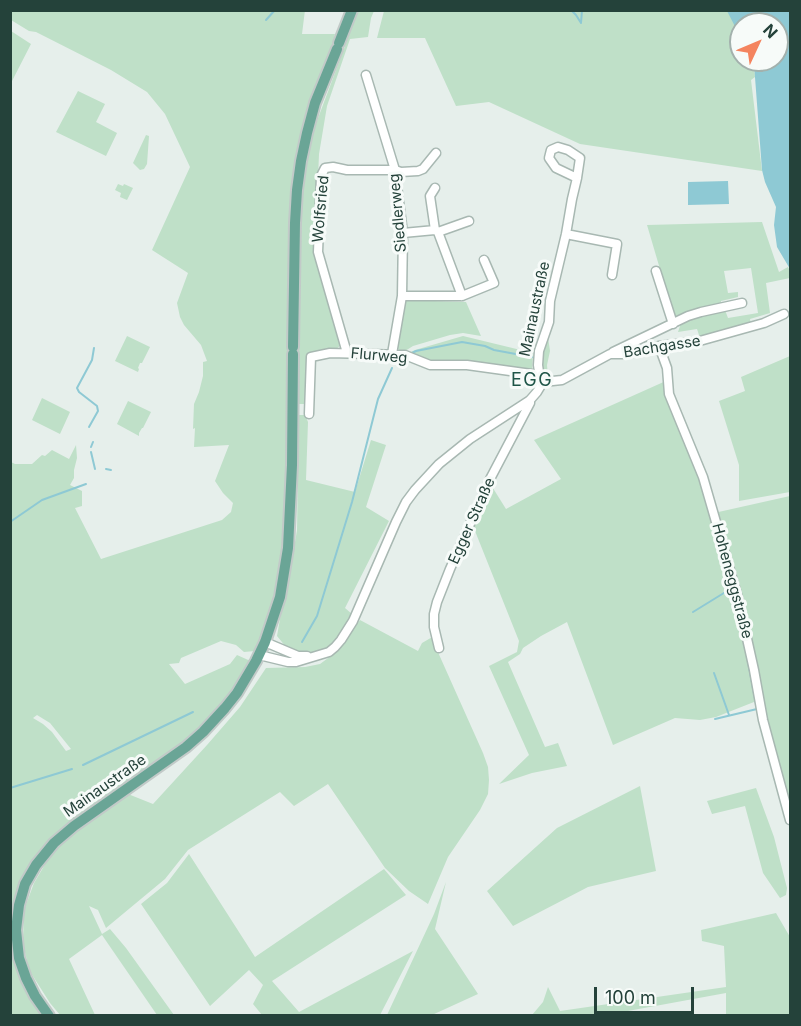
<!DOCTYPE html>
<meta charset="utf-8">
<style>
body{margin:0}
#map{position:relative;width:801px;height:1026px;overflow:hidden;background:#e6efeb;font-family:Inter,sans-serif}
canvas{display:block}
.frame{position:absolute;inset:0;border:12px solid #24423a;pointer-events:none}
.north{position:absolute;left:729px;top:12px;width:60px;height:60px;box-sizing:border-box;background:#f7fbf9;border:2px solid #a3b1ad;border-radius:50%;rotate:46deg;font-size:16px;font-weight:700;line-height:24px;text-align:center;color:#24423a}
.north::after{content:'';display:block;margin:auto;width:21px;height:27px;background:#f4845f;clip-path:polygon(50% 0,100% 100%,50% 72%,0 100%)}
.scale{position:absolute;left:594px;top:987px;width:100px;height:27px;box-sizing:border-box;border:3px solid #24423a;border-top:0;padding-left:8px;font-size:18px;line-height:21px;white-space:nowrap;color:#24423a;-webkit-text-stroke:4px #f7fbf9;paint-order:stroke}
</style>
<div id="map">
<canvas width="801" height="1026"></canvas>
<div class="frame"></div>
<div class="north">N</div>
<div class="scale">100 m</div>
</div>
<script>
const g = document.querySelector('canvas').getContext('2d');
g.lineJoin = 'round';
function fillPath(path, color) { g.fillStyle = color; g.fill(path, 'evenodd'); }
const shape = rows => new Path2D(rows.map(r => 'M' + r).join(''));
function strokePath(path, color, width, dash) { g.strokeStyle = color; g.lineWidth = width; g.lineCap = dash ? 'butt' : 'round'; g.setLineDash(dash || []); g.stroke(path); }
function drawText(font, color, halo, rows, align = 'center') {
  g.font = font + ' Inter,sans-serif'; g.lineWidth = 6; g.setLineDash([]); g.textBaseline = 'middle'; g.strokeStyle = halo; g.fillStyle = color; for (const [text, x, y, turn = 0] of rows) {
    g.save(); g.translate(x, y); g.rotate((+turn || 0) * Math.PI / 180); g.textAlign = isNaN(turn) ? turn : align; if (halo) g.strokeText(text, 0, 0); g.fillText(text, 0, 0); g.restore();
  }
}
const green = shape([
 [11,10,305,10,302,34,335,34,331,49,309,108,300,139,291,204,288,298,288,455,286,520,281,570,265,627,255,651,244,652,236,645,221,641,181,658,179,663,169,664,185,684,230,664,237,655,255,663,233,699,128,794,153,804,207,745,240,707,266,668,305,667,320,664,339,650,360,620,418,651,422,643,434,636,437,650,483,753,488,767,489,780,488,794,480,810,448,857,428,904,409,891,385,868,328,784,294,806,280,792,188,850,165,879,106,928,98,910,89,906,102,934,110,929,126,948,174,1015,157,1015,102,935,69,959,95,1015,60,1015,50,1003,29,970,23,943,24,910,34,883,50,856,73,832,49,851,33,872,14,936,45,1015,11,1015,11,462,15,464,32,464,42,455,45,456,52,450,69,459,76,445,77,458,74,470,74,478,70,485,82,491,82,506,75,508,101,559,222,520,231,512,233,503,223,493,215,481,229,445,194,447,195,428,193,429,194,404,199,392,203,376,203,362,207,361,201,345,184,325,180,317,177,303,188,273,152,250,190,167,165,114,147,92,111,70,36,32,29,31,11,20],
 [37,715,50,723,71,749,66,751,52,732,43,724,33,718],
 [358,11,374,11,371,18,368,37,350,39,327,106,319,154,315,251,341,345,335,350,316,352,307,355,305,404,296,404,296,355,300,299,302,185,311,137],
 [384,11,761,11,735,26,741,38,741,60,752,60,754,64,755,77,751,80,762,171,580,144,489,102,456,106,425,38,377,38],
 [11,31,31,44,11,83],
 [78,91,105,104,96,122,117,133,106,156,56,132],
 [146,135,149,136,147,164,144,169,140,170,133,163],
 [118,184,123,186,124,184,133,188,127,200,120,197,121,193,115,190],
 [762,222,779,272,788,267,790,271,790,278,766,283,770,313,750,319,751,324,700,338,697,329,678,332,681,323,700,314,725,310,728,318,758,313,751,268,724,271,728,293,738,292,738,297,721,301,721,305,675,320,647,225],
 [404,300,466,302,481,336,463,333,450,335,413,346,402,353,396,346],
 [127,336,150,347,142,363,140,363,138,368,139,369,138,372,115,361],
 [463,336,533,353,532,372,495,364,431,363,412,356,411,352,415,350],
 [548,337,550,351,547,365,548,377,543,376,540,372,542,350],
 [790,356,790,492,739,501,739,465,719,401,745,391,741,377],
 [668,380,714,513,790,496,790,820,759,700,716,717,700,720,675,718,613,745,567,622,541,636,523,648,520,654,508,662,545,747,558,743,567,766,532,773,499,784,529,755,489,666,517,652,519,641,473,526,491,485,506,509,561,479,534,440],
 [42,398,70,412,60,434,32,420],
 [128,401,151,412,143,428,142,428,139,433,139,436,117,424],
 [299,415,305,415,308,422,306,480,355,492,371,440,386,445,366,507,389,521,345,608,352,614,346,625,335,641,325,651,301,654,286,647,277,636,281,613,289,579,297,530],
 [640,786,656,871,588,887,513,926,487,891,557,828],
 [756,788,774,837,787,888,786,895,780,898,763,873,745,806,712,814,707,801],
 [189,854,255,957,384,869,406,895,272,981,299,1012,413,951,380,1015,262,1015,253,1004,263,985,249,970,210,1006,141,904,167,883],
 [446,882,435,929,478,994,432,1015,387,1015,434,914],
 [776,913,790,937,790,1015,726,1015,726,993,606,1015,532,1015,543,1002,548,987,560,1011,726,987,724,946,702,941,701,930]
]);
const water = shape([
 [727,11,790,11,790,269,777,247,774,225,776,207,765,182,762,170,754,64,752,60,777,60,777,24,741,24,741,38],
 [728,181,729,204,688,205,688,182]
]);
const stream = shape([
 [571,10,576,15,581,23],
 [266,20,275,10],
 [581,23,582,10],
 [410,354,416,351,462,342,485,346,494,350,532,357],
 [89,427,98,411,97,406,79,392,77,388,92,360,94,348],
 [91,447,93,442],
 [91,452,95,469],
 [106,469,111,470],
 [10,522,42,500,86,484],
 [693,612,732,588],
 [302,642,317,616,352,502,378,399,392,368],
 [714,673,729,715],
 [715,719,757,709,746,651],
 [83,765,193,712],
 [10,788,72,769]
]);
const minor = shape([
 [366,75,395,170,403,233,402,296,392,354],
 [438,232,469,221],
 [403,233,435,230],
 [566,234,617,244,612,275],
 [656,271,673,324],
 [402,296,462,296,438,232,435,230,430,196,435,188],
 [462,296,494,283,484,260],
 [659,346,667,368,669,394,703,477,738,598,754,670,763,720,790,820],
 [613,352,688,316,701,312,742,303],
 [347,353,318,252,321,176,325,168,333,167,347,170,395,170,401,172,418,171,423,169,436,153],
 [543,382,540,379,538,365,539,351,549,322,550,301,566,234,572,199,577,178,580,158,568,150,558,147,551,150,549,158,556,168,577,178],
 [543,382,562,380,610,354,628,354,659,346,696,342,764,323,784,314],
 [309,414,311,357,330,353,405,355,430,365,467,365,539,375],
 [265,642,298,656,307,656],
 [439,648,434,627,434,614,437,602,450,569,489,481,530,403,530,400],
 [259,655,288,662,296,662,329,652,335,647,341,640,353,621,396,522,406,502,415,490,439,464,470,439,530,400,537,392,543,382]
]);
const major = shape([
 [339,43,352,10],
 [293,347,295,223,297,190,301,161,307,133,315,103,337,49],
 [49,1016,35,996,26,978,19,958,16,930,19,905,25,884,36,865,54,843,74,826,186,747,203,732,225,708,237,693,256,661,265,642,280,597,288,548,292,465,293,354]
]);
const streetNames = [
 ["Wolfsried",321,209,-85],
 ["Siedlerweg",398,213,-95],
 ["Mainaustraße",535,309,-78],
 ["Bachgasse",662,347,-9],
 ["Flurweg",379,356,5],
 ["Egger Straße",472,521,-66],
 ["Hoheneggstraße",732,581,75],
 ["Mainaustraße",105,786,-35]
];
const quarterNames = [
 ["EGG",532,381]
];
fillPath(green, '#bfe0c8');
fillPath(water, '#8ec9d4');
strokePath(stream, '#8ec9d4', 2);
strokePath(minor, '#a8b8b2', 11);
strokePath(major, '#c2cac8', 14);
strokePath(minor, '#fff', 8);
strokePath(major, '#6aa596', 10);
drawText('15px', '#24423a', '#f7fbf9', streetNames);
g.letterSpacing = '1.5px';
drawText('18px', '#1f5548', '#f7fbf9', quarterNames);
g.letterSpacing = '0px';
</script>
